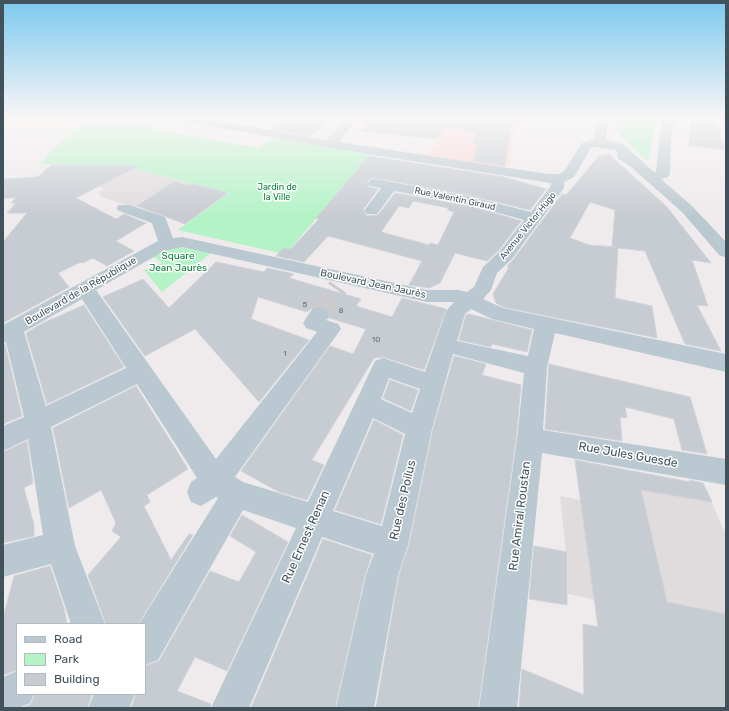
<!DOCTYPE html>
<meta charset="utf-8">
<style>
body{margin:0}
#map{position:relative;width:729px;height:711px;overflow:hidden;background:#efebec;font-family:Rubik,sans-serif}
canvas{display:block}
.frame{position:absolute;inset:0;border:4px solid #42525b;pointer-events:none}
.legend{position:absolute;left:16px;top:623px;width:130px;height:72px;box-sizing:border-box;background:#fff;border:1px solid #b3babd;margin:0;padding:5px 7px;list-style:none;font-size:12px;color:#42525b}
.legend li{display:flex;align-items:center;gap:8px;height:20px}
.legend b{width:20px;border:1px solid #b3babd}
</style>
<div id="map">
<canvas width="729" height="711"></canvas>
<div class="frame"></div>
<ul class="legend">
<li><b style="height:5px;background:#bac9d1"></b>Road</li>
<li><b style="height:11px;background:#b3f3c6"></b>Park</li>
<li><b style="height:11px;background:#c7ccd2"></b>Building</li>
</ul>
</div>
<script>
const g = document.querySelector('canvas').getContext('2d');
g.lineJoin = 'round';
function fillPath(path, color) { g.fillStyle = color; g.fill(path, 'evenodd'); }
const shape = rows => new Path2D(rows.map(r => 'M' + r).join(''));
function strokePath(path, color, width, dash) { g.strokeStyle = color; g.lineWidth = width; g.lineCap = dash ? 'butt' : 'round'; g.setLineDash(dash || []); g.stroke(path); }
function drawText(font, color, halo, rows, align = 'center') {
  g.font = font + ' Rubik,sans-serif'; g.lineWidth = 3; g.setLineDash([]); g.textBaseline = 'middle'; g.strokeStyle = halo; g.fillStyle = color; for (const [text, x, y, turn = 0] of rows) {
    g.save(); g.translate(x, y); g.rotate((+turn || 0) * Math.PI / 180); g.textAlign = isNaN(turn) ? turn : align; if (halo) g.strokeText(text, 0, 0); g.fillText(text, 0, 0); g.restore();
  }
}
const commercial = shape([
 [3,118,15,118,88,119,81,125,3,129]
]);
const education = shape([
 [106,165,119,165,193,184,158,207,133,207,101,197,99,192,105,189,81,182],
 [575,460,704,485,726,535,726,628,568,594,568,553,566,552,560,496,581,500]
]);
const medical = shape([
 [361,117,516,117,509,166,500,165,498,169,427,157,440,135,357,123]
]);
const green = shape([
 [619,117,658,117,648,159,646,160,615,129],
 [82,124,156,126,153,129,259,148,273,138,370,155,285,255,284,254,178,230,229,193,119,165,41,164,50,152],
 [180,247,211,253,162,292,144,270,162,263,153,256,161,251]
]);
const building = shape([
 [289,117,332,117,311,136,274,129,289,117],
 [371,117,512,117,505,166,473,161,478,144,472,143,476,132,445,128,437,139,361,131,371,117],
 [691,117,716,120,725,150,689,145,691,117],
 [609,154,667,207,711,263,692,260,708,306,697,305,721,351,685,344,645,251,618,248,615,298,652,306,657,338,503,307,496,303,493,294,509,267,507,266,513,260,562,194,566,195,599,156,609,154],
 [590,202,615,210,612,247,616,247,589,245,570,238,590,202],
 [369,156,504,177,546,189,530,210,472,196,375,178,369,179,367,182,369,187,378,189,363,210,367,216,378,215,395,193,470,206,521,221,499,250,487,261,455,253,440,283,429,288,409,285,422,261,328,236,304,262,276,256,283,248,291,249,319,219,316,218,369,156],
 [413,201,449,208,447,210,454,212,438,245,430,243,429,245,381,232,399,206,409,208,413,201],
 [51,165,138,166,76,198,116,219,124,214,146,223,116,241,134,251,107,266,93,258,83,263,81,262,58,273,69,287,3,323,3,242,27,213,7,213,16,203,11,203,16,198,3,198,3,179,38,177,51,165],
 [174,182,190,186,193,184,228,193,185,224,137,206,174,182],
 [216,262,264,272,267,268,294,274,289,278,361,299,356,306,392,317,402,298,446,309,424,370,383,357,374,358,312,460,324,465,307,500,279,492,241,471,330,346,353,354,366,329,329,318,330,313,326,308,319,306,312,308,307,312,258,297,251,319,309,340,259,402,195,329,145,356,103,297,143,279,169,308,216,262],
 [84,305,124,367,47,404,26,333,43,323,84,305],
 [469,314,532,330,527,352,492,344,491,347,459,340,466,315,469,314],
 [3,344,5,344,22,416,3,424,3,344],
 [454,356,486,364,482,375,521,385,516,439,478,708,376,708,399,575,409,545,433,429,454,356],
 [549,364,690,397,707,454,682,450,674,419,625,407,627,418,620,417,622,441,545,429,549,364],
 [390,380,418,390,411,411,383,398,390,380],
 [136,386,188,469,147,495,150,502,144,506,171,560,189,534,193,535,138,624,106,624,88,575,121,537,112,531,116,523,101,490,69,508,53,428,136,386],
 [374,420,403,435,381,524,335,510,374,420],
 [27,441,33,483,24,488,34,525,34,536,3,543,3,452,27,441],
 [575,460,690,482,689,480,703,483,712,502,641,490,667,602,726,614,726,708,519,708,522,669,584,695,583,624,598,627,575,460],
 [242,515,288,542,227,671,195,657,177,691,211,704,210,708,131,708,136,694,145,694,145,666,159,661,210,571,239,582,256,552,230,536,242,515],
 [323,539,372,555,365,575,335,708,251,708,323,539],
 [534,546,567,552,567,605,529,599,534,546],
 [50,566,64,608,67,624,17,624,17,670,3,675,3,618,14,576,50,566],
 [35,694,92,694,87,708,23,708,31,704,35,694]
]);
const minorTunnel = shape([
 [319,314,338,287]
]);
const minor = shape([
 [171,117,197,117,327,140,347,117,358,117,339,142,548,174,559,174,564,171,582,143,594,139,597,117,609,117,606,140,623,144,654,172,656,172,659,141,663,117,674,117,671,141,670,174,668,177,661,179,692,206,726,242,726,257,720,256,682,212,630,166,618,159,617,156,618,153,615,150,594,147,591,148,574,177,564,182,564,188,512,259,497,273,491,290,483,299,503,308,726,354,726,372,555,333,547,367,543,430,726,459,726,485,542,453,517,708,479,708,517,439,524,373,453,354,432,429,408,545,398,575,374,708,336,708,366,575,374,554,322,537,249,708,211,708,296,528,243,510,158,660,145,665,145,624,139,624,218,498,216,497,201,506,191,502,187,492,191,482,197,478,137,384,51,427,75,546,105,624,71,624,51,564,3,577,3,545,43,535,28,439,3,451,3,426,24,417,6,342,3,343,3,325,158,241,152,223,119,211,116,208,119,205,129,205,165,217,173,238,182,237,427,290,458,290,467,292,474,287,483,267,500,251,524,220,470,205,394,191,377,214,367,214,364,211,381,188,370,186,368,183,370,180,375,179,472,197,531,212,550,187,551,183,330,148,176,120,171,117],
 [182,247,427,302,454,302,446,311,425,372,383,358,375,361,308,502,243,482,235,477,341,329,338,324,326,320,329,314,326,309,319,307,312,309,303,323,306,328,317,332,216,459,96,290,164,251,182,247],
 [82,299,126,368,46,406,24,332,82,299],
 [471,309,492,319,534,329,528,356,457,341,465,314,471,309],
 [389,378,420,389,412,413,381,399,389,378],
 [373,418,405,434,382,526,333,511,373,418],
 [17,671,17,694,34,694,30,703,19,708,3,708,3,677,17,671],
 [94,694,135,694,129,708,88,708,94,694]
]);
const numberNames = [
 ["5",305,305],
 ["8",341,311],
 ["10",376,340],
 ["1",285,354]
];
const farParknames = [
 ["Jardin de",277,187],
 ["la Ville",277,197]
];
const farStreetnames = [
 ["Rue Valentin Giraud",455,199,12],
 ["Avenue Victor Hugo",528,226,-51]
];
const parkNames = [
 ["Square",178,256],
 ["Jean Jaurès",178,268]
];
const streetNames = [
 ["Boulevard Jean Jaurès",373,284,12],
 ["Boulevard de la République",81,291,-30]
];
const nearStreetnames = [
 ["Rue Jules Guesde",628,455,10],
 ["Rue des Poilus",403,500,-77],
 ["Rue Amiral Roustan",520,516,-83],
 ["Rue Ernest Renan",306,537,-66]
];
fillPath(commercial, '#fef2e1');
fillPath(education, '#e0dcde');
fillPath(medical, '#fdd7d8');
fillPath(green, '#b3f3c6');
fillPath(building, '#c7ccd2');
strokePath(building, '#cfd3d9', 1);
strokePath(minorTunnel, '#cccccf', 20, [20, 10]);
fillPath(minor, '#bac9d1');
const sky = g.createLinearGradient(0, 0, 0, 217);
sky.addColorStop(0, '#7cc9ee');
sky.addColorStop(0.54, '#f8f6f6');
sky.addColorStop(1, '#f8f6f600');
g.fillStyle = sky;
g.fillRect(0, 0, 729, 217);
drawText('8px', '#637079', null, numberNames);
drawText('9px', '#0c843c', '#fff', farParknames);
drawText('9px', '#42525b', '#fff', farStreetnames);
drawText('10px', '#0c843c', '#fff', parkNames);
drawText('10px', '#42525b', '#fff', streetNames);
drawText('12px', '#42525b', '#fff', nearStreetnames);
</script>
